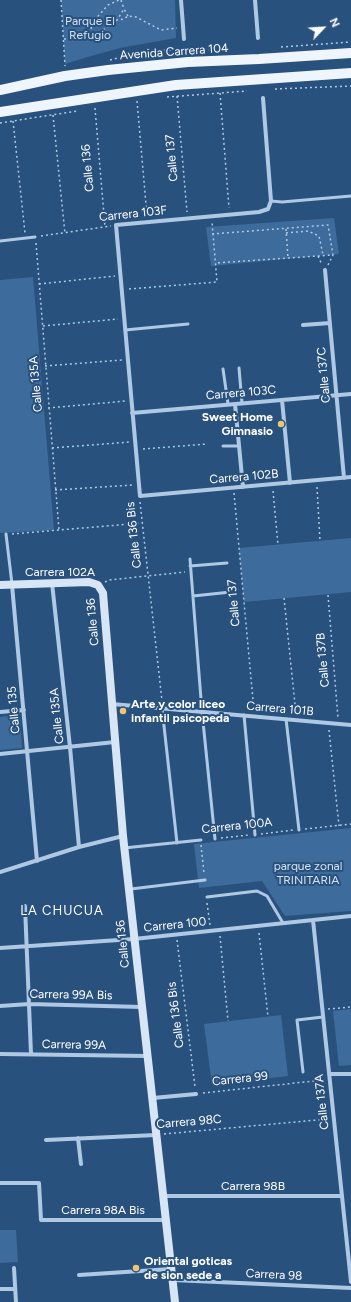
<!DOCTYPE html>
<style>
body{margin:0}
#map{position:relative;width:351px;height:1302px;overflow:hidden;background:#29517e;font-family:Figtree,sans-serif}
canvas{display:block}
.north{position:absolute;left:303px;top:8px;width:40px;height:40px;-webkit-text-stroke:3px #29517e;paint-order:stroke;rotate:65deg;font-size:11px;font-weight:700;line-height:16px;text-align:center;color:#fff}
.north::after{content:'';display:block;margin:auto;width:14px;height:18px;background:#fff;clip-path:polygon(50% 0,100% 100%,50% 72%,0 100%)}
</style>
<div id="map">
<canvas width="351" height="1302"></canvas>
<div class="north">N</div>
</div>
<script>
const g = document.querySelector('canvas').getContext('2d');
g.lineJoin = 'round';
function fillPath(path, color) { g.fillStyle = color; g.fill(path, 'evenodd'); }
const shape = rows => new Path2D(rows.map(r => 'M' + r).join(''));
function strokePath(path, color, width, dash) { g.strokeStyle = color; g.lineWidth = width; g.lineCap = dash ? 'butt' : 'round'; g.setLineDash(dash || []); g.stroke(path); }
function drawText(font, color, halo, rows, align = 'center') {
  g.font = font + ' Figtree,sans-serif'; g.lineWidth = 4; g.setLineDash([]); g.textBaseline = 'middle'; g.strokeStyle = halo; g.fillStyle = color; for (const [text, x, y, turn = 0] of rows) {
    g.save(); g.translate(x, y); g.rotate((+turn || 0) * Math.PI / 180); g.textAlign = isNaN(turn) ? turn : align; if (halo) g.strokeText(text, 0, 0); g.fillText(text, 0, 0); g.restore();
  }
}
const green = shape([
 [61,0,175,0,176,38,120,48,91,56,65,64],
 [334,218,339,254,211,266,206,227],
 [33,277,54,530,0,533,0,280],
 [351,538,351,592,244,602,239,548],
 [20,714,22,748,0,750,0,717],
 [351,828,351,911,285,916,262,881,199,888,194,844],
 [351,1009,351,1065,339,1066,333,1011],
 [281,1015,288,1076,212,1085,204,1024],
 [0,1230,16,1230,18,1262,0,1263]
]);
const path = shape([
 [61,0,65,66],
 [121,0,124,9],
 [128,16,124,9,117,20,124,19,128,16,136,17,161,30,177,28],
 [117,20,92,38,91,24,108,5,119,0],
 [64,39,92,38],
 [281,47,351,42],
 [110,60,143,51,155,50,217,50],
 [275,89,351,86],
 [220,93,229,208],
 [177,96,187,212],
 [167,97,247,91],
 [137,101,147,216],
 [95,108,105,227],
 [53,115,65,234],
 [13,121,25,233],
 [0,123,77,111],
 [286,229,288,258],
 [286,233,308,231,319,236,323,255],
 [212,234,328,225,333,255,215,263],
 [41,236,111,226],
 [36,243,59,530],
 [318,256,322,265],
 [328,265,333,255],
 [39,284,115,276],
 [129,289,217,282,212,222],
 [43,326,118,319],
 [45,366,122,360],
 [48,408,126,401],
 [52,448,130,442],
 [143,449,207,444],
 [317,487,320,541],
 [55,490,133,485],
 [273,491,278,545],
 [234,493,254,711],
 [140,502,162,701],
 [12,534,142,523],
 [105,582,109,580,185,572],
 [328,595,338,718],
 [284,598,296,714],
 [329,730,339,826],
 [305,829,351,824],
 [261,834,293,830],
 [221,838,249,835],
 [201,845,204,873],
 [207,903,210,925],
 [259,933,268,1017],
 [220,936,228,1021],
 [177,940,195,1087],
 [328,1009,351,1007],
 [203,1093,323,1080],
 [164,1134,328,1119]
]);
const lane = shape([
 [271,201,282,202,351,196],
 [0,241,35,237],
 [125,330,188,324],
 [239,368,242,403],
 [223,369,228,404],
 [223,446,239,446],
 [6,534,12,584],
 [190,559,202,712,215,839],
 [190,566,227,563],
 [193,596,231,592],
 [162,708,177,843],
 [244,715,255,835],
 [286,719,299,830],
 [124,848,201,840],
 [131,889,205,880],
 [207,897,257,891,267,896,283,923],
 [303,1072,297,1020,323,1017]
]);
const street = shape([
 [181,0,184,39],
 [255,0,258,38],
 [263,98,271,201,268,209,259,212,116,225,140,496,351,477],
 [325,270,344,478],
 [303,325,330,323],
 [282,400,290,483],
 [235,404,243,487],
 [132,413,351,394],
 [52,583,70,747,79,847],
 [12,585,37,861],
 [112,704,351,725],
 [0,712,24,710],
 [0,754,115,742],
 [0,872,79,847,123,836],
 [25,906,31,1054],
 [313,920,351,1282],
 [0,948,134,939,351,916],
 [0,1006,29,1004,142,1007],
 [0,1054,148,1056],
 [329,1074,351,1074],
 [153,1098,196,1094],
 [78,1138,81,1164],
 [46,1140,156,1135],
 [0,1183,39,1183,41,1220,166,1220],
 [163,1196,342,1196],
 [14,1268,16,1302],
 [79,1275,171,1269],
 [173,1280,351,1288],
 [0,1289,15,1289]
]);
const secondary = shape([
 [0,585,89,582,98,585,103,593,123,836,175,1302]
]);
const primary = shape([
 [0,90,65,76,108,70,188,62,259,59,351,53],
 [0,112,176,85,351,73]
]);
const markers = [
 [281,424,4,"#ecc676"],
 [123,711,4,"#ecc676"],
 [136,1268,4,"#ecc676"]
];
const parkNames = [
 ["Parque El",90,21],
 ["Refugio",90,35],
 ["parque zonal",308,866],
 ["TRINITARIA",308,880]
];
const streetNames = [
 ["Avenida Carrera 104",174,52,-4],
 ["Calle 137",172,158,-95],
 ["Calle 136",88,168,-95],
 ["Carrera 103F",133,214,-6],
 ["Calle 137C",324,375,-95],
 ["Calle 135A",36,384,-95],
 ["Carrera 103C",241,393,-5],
 ["Carrera 102B",244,477,-5],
 ["Calle 136 Bis",134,535,-96],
 ["Carrera 102A",60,572],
 ["Calle 137",234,603,-95],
 ["Calle 136",93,622,-95],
 ["Calle 137B",323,660,-95],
 ["Carrera 101B",280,709,5],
 ["Calle 135",14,710,-95],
 ["Calle 135A",57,716,-96],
 ["Carrera 100A",237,826,-6],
 ["Carrera 100",175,925,-6],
 ["Calle 136",123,944,-96],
 ["Carrera 99A Bis",71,995,1],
 ["Calle 136 Bis",176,1015,-97],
 ["Carrera 99A",74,1045,1],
 ["Carrera 99",240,1079,-6],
 ["Calle 137A",322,1102,-96],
 ["Carrera 98C",189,1122,-5],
 ["Carrera 98B",253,1186],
 ["Carrera 98A Bis",103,1210],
 ["Carrera 98",274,1275,3]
];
const poiNames = [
 ["Sweet Home",273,417,"right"],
 ["Gimnasio",273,431,"right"],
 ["Arte y color liceo",131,704],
 ["infantil psicopeda",131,718],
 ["Oriental goticas",144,1261],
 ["de sion sede a",144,1275]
];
const neighbourhoodNames = [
 ["LA CHUCUA",62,911]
];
fillPath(green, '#3d6b9b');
strokePath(path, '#afc9e5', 1.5, [2, 3]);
strokePath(lane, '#afc9e5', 3);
strokePath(street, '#afc9e5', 4);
strokePath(secondary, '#d8e5f5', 8);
strokePath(primary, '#eff5fd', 10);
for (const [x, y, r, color] of markers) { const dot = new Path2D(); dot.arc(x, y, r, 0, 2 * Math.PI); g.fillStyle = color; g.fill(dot); strokePath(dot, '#29517e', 1.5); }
drawText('12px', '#d2e2f4', '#29517e', parkNames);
drawText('12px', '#fff', '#29517e', streetNames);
drawText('bold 12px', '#fff', '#29517e', poiNames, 'left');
g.letterSpacing = '1px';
drawText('13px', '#fff', '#29517e', neighbourhoodNames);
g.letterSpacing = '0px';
</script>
